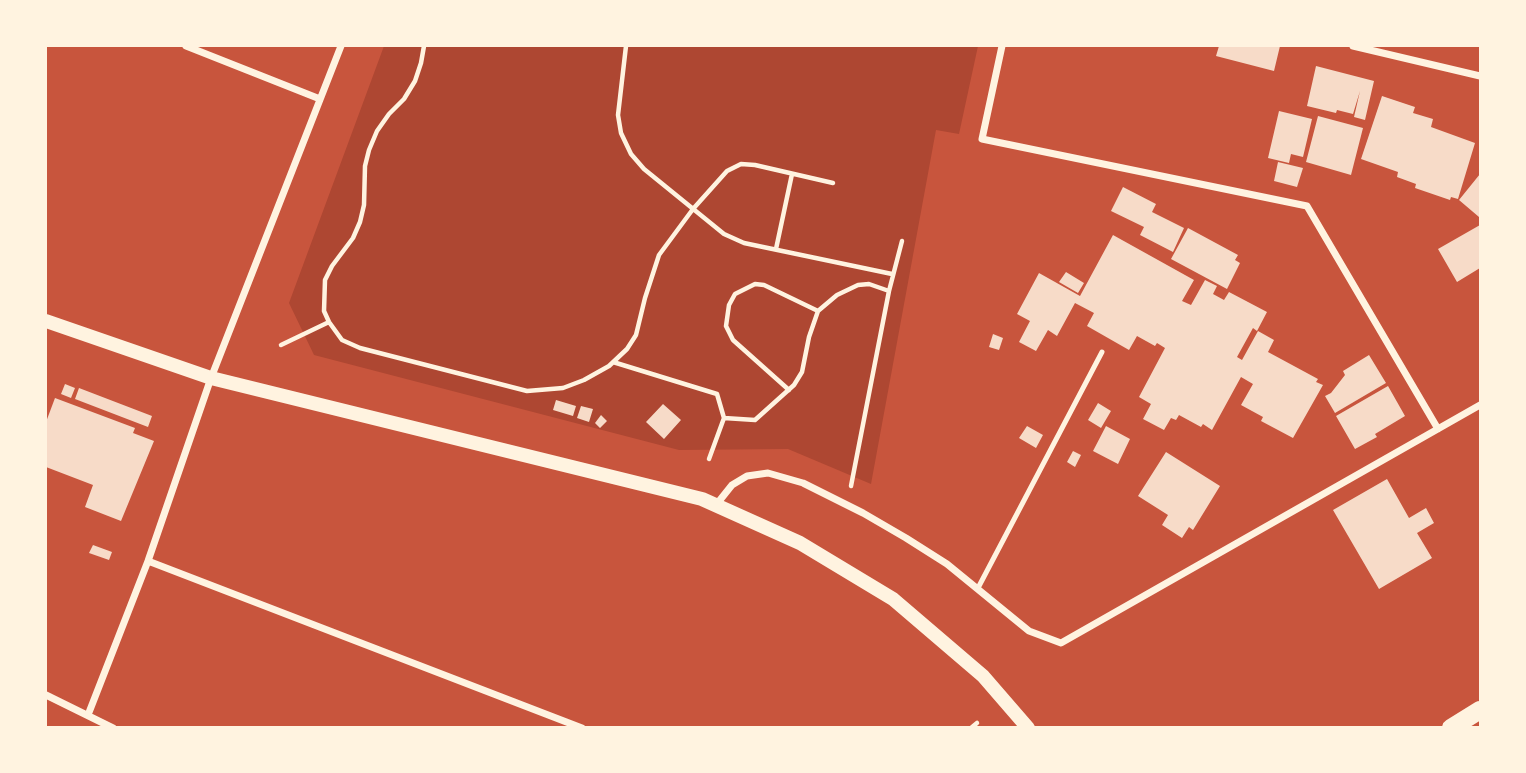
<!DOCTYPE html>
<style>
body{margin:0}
#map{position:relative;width:1526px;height:773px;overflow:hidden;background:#c8553d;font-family:Mulish,sans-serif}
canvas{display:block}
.frame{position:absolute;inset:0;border:47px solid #fff3e0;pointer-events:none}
</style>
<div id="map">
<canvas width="1526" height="773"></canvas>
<div class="frame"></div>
</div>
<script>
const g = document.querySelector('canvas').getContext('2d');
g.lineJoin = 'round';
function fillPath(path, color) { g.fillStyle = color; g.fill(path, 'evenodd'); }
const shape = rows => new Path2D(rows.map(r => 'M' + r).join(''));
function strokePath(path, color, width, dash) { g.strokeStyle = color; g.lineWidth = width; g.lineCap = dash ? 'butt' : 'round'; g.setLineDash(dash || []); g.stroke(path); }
const green = shape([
 [384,46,978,46,959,134,936,130,871,484,788,449,679,450,314,355,289,303]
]);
const building = shape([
 [1219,46,1280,46,1274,71,1216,56],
 [1316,66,1374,81,1365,120,1354,117,1360,91,1353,114,1337,110,1336,113,1307,106],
 [1382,96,1415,107,1413,113,1433,119,1431,127,1475,143,1458,199,1451,197,1450,200,1415,188,1416,184,1397,177,1398,172,1361,159],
 [1279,111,1312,119,1303,157,1291,154,1289,163,1268,158],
 [1318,116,1363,128,1351,175,1306,162],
 [1278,162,1303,168,1297,187,1274,181],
 [1480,174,1480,216,1479,217,1459,200],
 [1123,187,1156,204,1152,212,1184,228,1173,252,1140,235,1144,227,1111,211],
 [1480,225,1480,268,1457,282,1438,249],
 [1188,228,1238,255,1235,260,1240,263,1227,289,1171,259],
 [1113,235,1194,280,1182,301,1191,305,1205,280,1217,286,1213,294,1224,300,1229,292,1267,312,1257,331,1253,328,1237,357,1242,360,1258,331,1274,340,1268,352,1318,379,1316,382,1323,385,1293,438,1261,421,1263,417,1241,405,1253,384,1241,377,1212,430,1203,424,1201,427,1179,415,1176,420,1171,418,1164,430,1143,419,1151,404,1139,397,1165,348,1157,343,1155,346,1137,336,1129,350,1087,326,1094,313,1075,303,1057,336,1048,330,1036,351,1019,342,1030,321,1017,314,1039,273,1080,296],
 [1066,272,1084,283,1078,293,1059,282],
 [993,334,1003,338,999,350,989,347],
 [1369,355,1386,383,1335,413,1325,396,1331,393,1345,375,1343,371],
 [65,384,75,388,71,398,61,394],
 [1388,386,1405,416,1375,434,1377,437,1355,449,1336,416],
 [79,388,152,416,148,427,75,399],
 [55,398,135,428,133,433,154,441,121,521,85,507,93,485,46,467,46,422],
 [556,400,576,406,573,416,553,410],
 [1098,403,1111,411,1101,428,1088,420],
 [663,404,681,420,664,439,646,422],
 [581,406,593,409,589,422,577,418],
 [601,415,607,421,600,428,595,423],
 [1027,426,1043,435,1036,448,1019,438],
 [1106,426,1130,439,1118,464,1093,451],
 [1073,451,1081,455,1075,467,1067,462],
 [1166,452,1220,486,1193,530,1189,527,1182,538,1162,525,1168,515,1138,496],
 [1387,479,1409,518,1426,508,1434,523,1417,533,1432,558,1379,589,1333,510],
 [93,545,112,552,109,560,89,553]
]);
const path = shape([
 [424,46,421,63,415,81,404,99,389,114,377,131,369,150,365,166,364,205,360,222,353,238,332,266,325,280,324,311,329,322,342,340,360,348,527,391,563,388,584,380,609,366,627,349,636,335,645,298,659,255,693,209,727,171,741,164,755,165,833,183],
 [626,46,618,115,621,133,631,154,644,169,724,234,744,243,892,274],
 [776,249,792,174],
 [281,345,329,322],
 [613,362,717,394,724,418,709,459],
 [789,390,733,340,726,326,729,305,735,294,755,284,764,285,818,311],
 [724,418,755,420,794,385,802,372,809,337,818,311,837,295,858,285,869,284,889,291],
 [851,486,889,291,902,241],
 [971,728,977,723]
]);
const service = shape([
 [978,588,1102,352]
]);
const minor = shape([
 [186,46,320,99],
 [1002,46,982,139,1307,206,1438,429],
 [1353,46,1480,76],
 [716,505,732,485,747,476,768,473,803,483,863,513,906,538,947,564,1029,631,1061,643,1480,405],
 [148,561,582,728],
 [46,695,113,728],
 [88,715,148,561,211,378,341,46]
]);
const secondary = shape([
 [46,321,211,378,702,499,800,543,893,599,983,676,1028,728]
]);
const primary = shape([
 [1451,728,1480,710]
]);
fillPath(green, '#ae4732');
fillPath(building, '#f7dbc8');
strokePath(path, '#fff3e0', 4.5);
strokePath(service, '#fff3e0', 5);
strokePath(minor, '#fff3e0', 7);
strokePath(secondary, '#fff3e0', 14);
strokePath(primary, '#fff3e0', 18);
</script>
